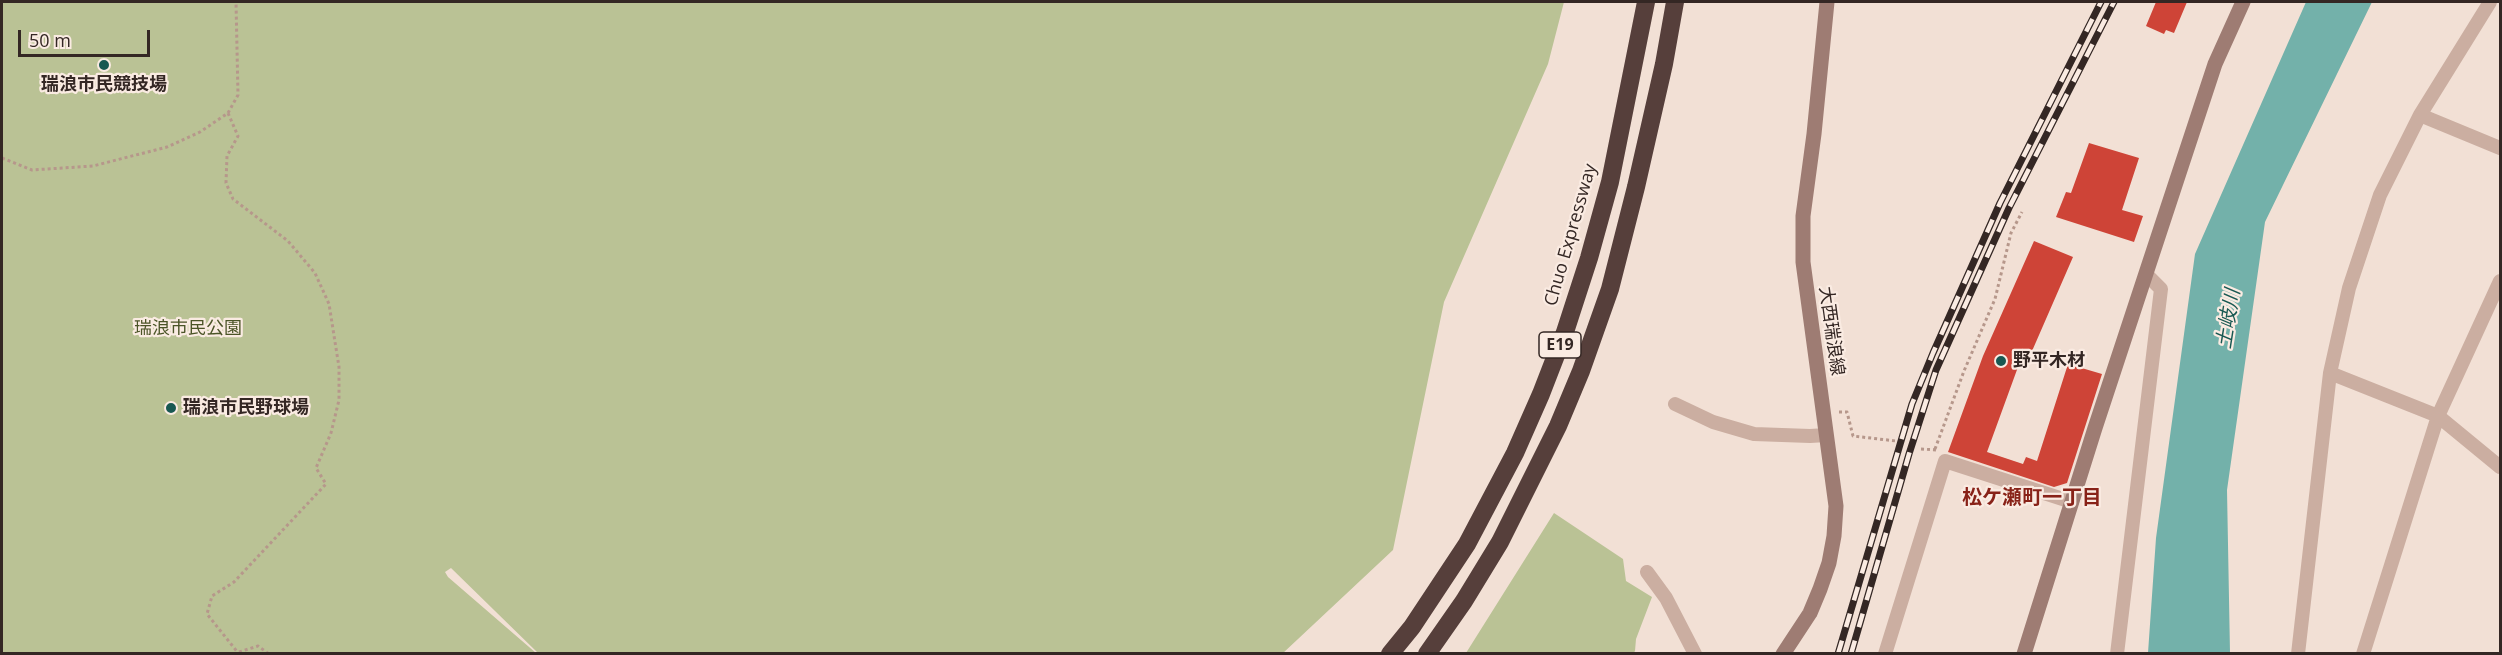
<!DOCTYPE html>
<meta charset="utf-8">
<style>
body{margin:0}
#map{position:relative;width:2502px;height:655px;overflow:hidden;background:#f2e0d5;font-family:"Open Sans",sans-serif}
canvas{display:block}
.frame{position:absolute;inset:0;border:3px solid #342724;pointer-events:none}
.scale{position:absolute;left:18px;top:30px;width:132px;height:27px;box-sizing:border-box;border:3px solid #342724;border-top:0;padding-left:8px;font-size:18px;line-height:21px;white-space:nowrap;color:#342724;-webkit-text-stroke:4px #faebe2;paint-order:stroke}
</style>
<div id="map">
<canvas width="2502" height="655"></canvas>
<div class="frame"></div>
<div class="scale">50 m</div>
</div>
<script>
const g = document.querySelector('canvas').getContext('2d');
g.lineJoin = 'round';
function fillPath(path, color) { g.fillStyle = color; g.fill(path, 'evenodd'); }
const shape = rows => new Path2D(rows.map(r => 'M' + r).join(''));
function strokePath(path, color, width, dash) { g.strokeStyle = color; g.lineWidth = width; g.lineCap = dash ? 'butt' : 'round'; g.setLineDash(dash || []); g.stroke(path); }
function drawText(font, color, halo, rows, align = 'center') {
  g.font = font + ' "Open Sans","Noto Sans JP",sans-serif'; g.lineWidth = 4.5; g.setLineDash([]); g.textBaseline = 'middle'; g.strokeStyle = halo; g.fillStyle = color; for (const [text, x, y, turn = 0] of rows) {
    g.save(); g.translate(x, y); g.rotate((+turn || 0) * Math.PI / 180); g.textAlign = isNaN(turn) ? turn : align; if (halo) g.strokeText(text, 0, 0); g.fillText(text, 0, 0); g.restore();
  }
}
const green = shape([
 [2,2,1564,2,1548,64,1444,302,1393,550,1282,654,538,653,451,568,445,572,448,577,536,653,2,653],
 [1554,513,1623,559,1626,581,1652,597,1636,639,1635,651,1633,654,1466,653]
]);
const water = shape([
 [2306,2,2372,2,2265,222,2227,490,2230,653,2148,653,2156,538,2195,254]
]);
const building = shape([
 [2156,2,2187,2,2174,33,2166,30,2164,34,2146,26],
 [2089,143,2139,158,2122,210,2143,216,2134,242,2056,217,2066,192,2071,193],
 [2034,241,2073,257,2029,358,2022,356,1987,452,2023,464,2026,457,2037,461,2068,364,2102,374,2067,483,2054,487,1948,452,1983,356]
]);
const path = shape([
 [228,113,238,95,236,2],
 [2,158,32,170,93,166,167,147,200,132,228,113,238,136,227,156,226,183,233,199,288,241,315,273,329,304,339,367,339,400,331,433,316,468,326,484,234,582,212,596,207,614,239,654],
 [1839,412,1847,412,1853,436,1896,441],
 [1921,449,1937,450],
 [1935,449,1964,371,1995,299,2011,233,2022,212],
 [239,652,258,646,269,654]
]);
const street = shape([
 [2420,115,2500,148],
 [2330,373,2438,416,2500,467],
 [1675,404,1713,422,1754,434,1810,436,1826,435],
 [1647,572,1666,598,1695,654],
 [1885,654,1945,461,2072,502],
 [2117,654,2161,289,2146,274],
 [2298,654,2330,373,2349,288,2380,195,2420,115,2490,2],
 [2363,654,2438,416,2500,281]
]);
const secondary = shape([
 [1783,654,1810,613,1820,589,1829,563,1834,536,1836,506,1803,262,1803,216,1814,134,1827,2],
 [2024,654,2095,428,2215,64,2243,2]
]);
const highway = shape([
 [1390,654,1412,627,1467,544,1515,453,1541,394,1565,332,1589,258,1610,182,1646,2],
 [1427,654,1464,601,1500,542,1558,426,1581,371,1610,289,1636,187,1664,64,1675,2]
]);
const rail = shape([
 [1838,654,1912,404,1933,353,2000,203,2101,2],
 [1851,654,1909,454,1936,370,2009,208,2114,2]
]);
const markers = [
 [104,65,6,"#185852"],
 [2001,361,6,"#185852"],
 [171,408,6,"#185852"]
];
const shields = [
 [1560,345,42]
];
const shieldNames = [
 ["E19",1560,345]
];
const poiNames = [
 ["瑞浪市民競技場",104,85,"center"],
 ["野平木材",2013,361],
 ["瑞浪市民野球場",183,408]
];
const streetNames = [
 ["Chuo Expressway",1571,235,-74],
 ["大西瑞浪線",1831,331,82]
];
const parkNames = [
 ["瑞浪市民公園",188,329]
];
const waterNames = [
 ["土岐川",2229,319,-81]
];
const neighbourhoodNames = [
 ["松ケ瀬町一丁目",2032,498]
];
fillPath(green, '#bac295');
fillPath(water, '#73b1aa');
fillPath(building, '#ce4437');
strokePath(path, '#b6978b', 3, [3, 3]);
strokePath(street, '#cbaea1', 14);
strokePath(secondary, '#9e7c73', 15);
strokePath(highway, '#563f3b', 18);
strokePath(rail, '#342724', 7);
strokePath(rail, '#faebe2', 4.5, [14]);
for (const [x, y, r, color] of markers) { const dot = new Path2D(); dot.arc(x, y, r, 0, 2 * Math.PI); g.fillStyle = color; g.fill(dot); strokePath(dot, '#faebe2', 2); }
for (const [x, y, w] of shields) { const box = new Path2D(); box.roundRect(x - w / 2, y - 13, w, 26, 4.5); g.fillStyle = '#faebe2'; g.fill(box); strokePath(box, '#342724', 1.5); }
drawText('bold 16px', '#342724', null, shieldNames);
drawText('bold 18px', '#342724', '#faebe2', poiNames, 'left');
drawText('18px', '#342724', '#faebe2', streetNames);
drawText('18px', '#4b5427', '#faebe2', parkNames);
drawText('italic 20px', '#185852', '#faebe2', waterNames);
drawText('bold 20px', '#882218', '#faebe2', neighbourhoodNames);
</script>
